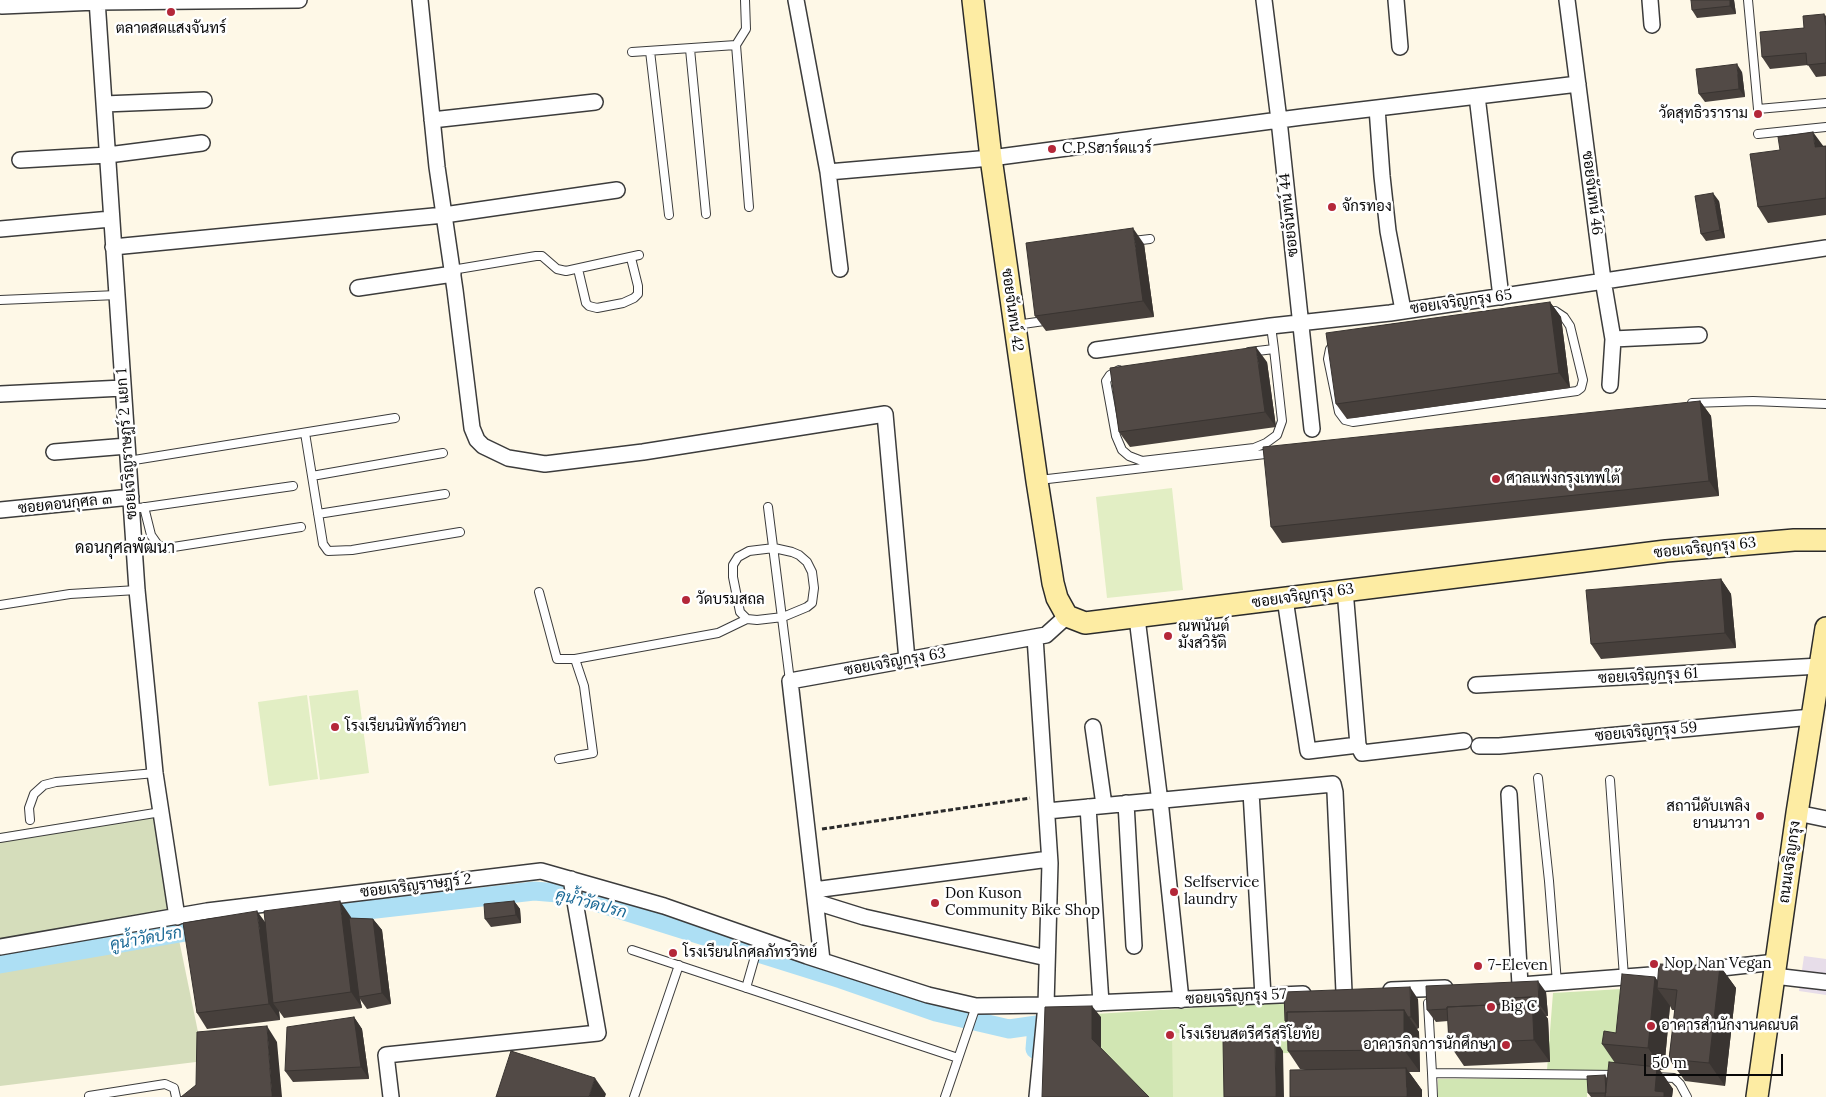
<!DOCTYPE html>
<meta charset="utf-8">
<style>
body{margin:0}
#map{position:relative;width:1826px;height:1097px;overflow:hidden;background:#fef8e7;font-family:Lora,serif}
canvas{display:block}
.scale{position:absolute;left:1644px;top:1054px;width:139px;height:22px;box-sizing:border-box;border:2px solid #090909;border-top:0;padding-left:6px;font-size:15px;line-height:18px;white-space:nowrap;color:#090909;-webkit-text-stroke:4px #fff;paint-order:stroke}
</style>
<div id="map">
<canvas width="1826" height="1097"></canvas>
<div class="scale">50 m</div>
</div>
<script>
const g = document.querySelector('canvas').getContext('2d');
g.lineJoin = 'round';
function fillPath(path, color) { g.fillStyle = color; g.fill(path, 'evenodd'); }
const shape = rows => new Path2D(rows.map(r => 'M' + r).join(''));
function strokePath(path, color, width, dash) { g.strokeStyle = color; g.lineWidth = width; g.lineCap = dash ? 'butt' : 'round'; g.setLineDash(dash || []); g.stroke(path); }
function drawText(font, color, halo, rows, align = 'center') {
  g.font = font + ' Lora,Sarabun,serif'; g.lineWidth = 5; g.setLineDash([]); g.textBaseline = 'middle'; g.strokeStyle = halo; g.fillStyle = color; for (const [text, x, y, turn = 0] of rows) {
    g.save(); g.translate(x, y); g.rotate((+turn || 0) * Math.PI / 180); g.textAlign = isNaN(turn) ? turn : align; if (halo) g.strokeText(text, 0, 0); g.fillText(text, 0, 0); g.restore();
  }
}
const industrial = shape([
 [1804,956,1826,959,1826,995,1799,991]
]);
const green = shape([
 [1639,988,1631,1070,1547,1070,1553,993],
 [1289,1002,1289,1053,1177,1056,1177,1097,1097,1097,1095,1014],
 [1588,1078,1587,1097,1438,1097,1438,1079]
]);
const cemetery = shape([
 [152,809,204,1061,0,1086,0,833]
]);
const pitch = shape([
 [1172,488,1183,590,1107,598,1096,497],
 [358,690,369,773,320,780,309,696],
 [307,695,318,779,269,786,258,702],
 [1172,1033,1228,1033,1229,1097,1173,1097]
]);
const canal = shape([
 [323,915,534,891,570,894,841,979,936,1012,1009,1029,1037,1025,1035,1049],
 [0,964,209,928]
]);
const path = shape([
 [822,829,1030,798]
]);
const lane = shape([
 [1748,0,1758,109,1826,103],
 [736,45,749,207],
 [690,49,706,214],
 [650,51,669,215],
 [632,52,736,45,746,29,745,0],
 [1758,134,1826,127],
 [1133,241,1150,239],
 [578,269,586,303,589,306,597,308,623,303,634,298,638,294,638,286,631,258],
 [452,270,536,256,542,256,557,269,566,271,639,255],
 [0,300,117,295],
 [1555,311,1564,317,1570,326,1583,380,1581,388,1577,391,1353,422,1345,420,1339,412,1328,359,1330,349,1338,341,1348,337,1391,329,1555,311],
 [1016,325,1044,321],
 [1249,352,1274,349,1271,326],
 [1119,370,1110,375,1106,381,1116,436,1122,450,1129,456,1142,461,1254,448,1266,443,1277,435,1282,421,1274,349],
 [1692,403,1753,401,1826,404],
 [305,433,323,544,328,551,352,550,460,532],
 [128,461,395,418],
 [312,476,443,453],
 [1039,480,1274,453],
 [144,507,151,535,158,545,167,548,301,527],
 [768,507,790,681],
 [139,508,293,486],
 [318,514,445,494],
 [774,548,792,552,799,555,807,562,812,572,814,588,812,603,807,607,783,617,757,620,747,619,740,612,733,577,733,565,738,557,749,551,774,548],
 [539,592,557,659,575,659,584,686,593,753,559,759],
 [0,605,70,594,137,590],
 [575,659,718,633,747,619],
 [1538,778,1549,881,1557,983],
 [1610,780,1624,977],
 [30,820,29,808,34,794,44,785,56,782,155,773],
 [0,838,161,812],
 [632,950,958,1058],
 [746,988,760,939],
 [1428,1003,1432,1073,1618,1075],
 [1432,1073,1433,1097],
 [1655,1077,1674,1078,1680,1084,1687,1097],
 [89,1096,165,1084,174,1088,176,1097],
 [634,1097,679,965],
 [945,1097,976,1006]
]);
const street = shape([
 [97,0,137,590,155,773,177,917],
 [420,0,437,167,455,290,472,428,477,440,483,446,508,458,545,464,643,452,885,414,907,660],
 [796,0,828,172,840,269],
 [1264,0,1279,120,1312,429],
 [1396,0,1400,47],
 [1567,0,1603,280,1613,339,1610,385],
 [1650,0,1652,25],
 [2,6,97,2,299,0],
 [1477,96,1501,297],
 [104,104,204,100],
 [1377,108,1382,176,1388,231,1403,310],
 [432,120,595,102],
 [20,160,108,155,202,143],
 [828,172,991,158,1302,117,1578,84],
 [0,229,111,219],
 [113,247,444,215,617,190],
 [358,288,453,274],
 [1613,339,1699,335],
 [1096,350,1271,326,1390,313,1826,248],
 [0,394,123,388],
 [54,452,127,446],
 [0,510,131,497],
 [1345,590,1358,745,1362,753,1464,741],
 [1285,599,1308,751,1358,745],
 [1137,618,1159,794],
 [1035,637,1050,863,1046,1005,1037,1097],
 [1476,685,1820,666],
 [1093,727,1104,805],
 [1479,746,1499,746,1812,717],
 [1251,792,1263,996],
 [1509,794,1520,985],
 [1160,800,1181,1000],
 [1126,803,1134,946],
 [1088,807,1101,1003],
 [1047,811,1333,784,1335,792,1344,992],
 [1797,813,1826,819],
 [814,890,1049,859],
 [816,902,864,917,1047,958],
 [0,947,207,911,541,871,664,906,807,956,928,995,976,1006,1046,1005,1303,994],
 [822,960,790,681,1046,635,1067,616],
 [1703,970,1776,962],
 [1774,976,1826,982],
 [1521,985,1677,973],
 [1391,990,1445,988],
 [391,1097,386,1055,598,1033,571,879]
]);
const secondary = shape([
 [973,0,991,158,1037,481,1053,583,1057,598,1067,616,1085,623,1666,551,1794,540,1826,540],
 [1757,1097,1797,813,1826,628]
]);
const wall = shape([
 [1734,0,1736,14,1697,18,1692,10],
 [1824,14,1826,16,1826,76,1816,77,1808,65,1770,69,1762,57],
 [1742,72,1745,97,1705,102,1699,94],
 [1823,146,1826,146,1826,215,1768,223,1758,207],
 [1719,201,1725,238,1706,241,1701,234],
 [1144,244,1154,317,1046,331,1035,316],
 [1550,302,1561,317,1570,388,1347,419,1336,404],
 [1267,362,1276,427,1130,447,1119,432],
 [1700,401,1711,416,1719,496,1282,543,1271,527],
 [1721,579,1731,594,1736,648,1601,659,1591,644],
 [514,901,520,909,521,923,491,927,485,919],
 [351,917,351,918,373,919,382,930,391,1004,367,1009,360,999,362,1008,284,1018,279,1011,280,1020,207,1029,197,1013,265,922],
 [1720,966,1736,988,1725,1086,1685,1081,1669,1059,1675,1010,1672,1010,1670,1006,1664,1070,1660,1070,1673,1089,1672,1097,1591,1097,1588,1093,1605,1075,1607,1078,1615,1063,1602,1044,1616,1033,1655,977,1657,981],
 [1546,992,1548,1016,1546,1016,1548,1019,1550,1062,1464,1066,1449,1044,1448,1021,1436,1022,1427,1010],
 [1418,999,1419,1028,1417,1029,1419,1032,1420,1072,1409,1072,1422,1090,1300,1069,1288,1051,1287,1025,1285,1021],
 [354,1017,362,1029,369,1079,293,1082,285,1071]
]);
const shadedWall = shape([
 [1730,0,1734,0,1736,14,1730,6],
 [1737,64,1742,72,1745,97,1739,89],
 [1813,132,1824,147,1815,147],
 [1713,193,1719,201,1725,238,1720,230],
 [1133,228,1144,244,1154,317,1143,301],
 [1550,302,1561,317,1570,388,1559,373],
 [1256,347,1267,362,1276,427,1265,412],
 [1700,401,1711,416,1719,496,1709,481],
 [1721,579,1731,594,1736,648,1725,633],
 [340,901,351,917,360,997,359,997,360,999,362,1008,351,992],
 [514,901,520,909,521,923,516,915],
 [257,911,268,926,273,1003,279,1011,280,1020,269,1004],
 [373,919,382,930,391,1004,382,993],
 [1720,966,1736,988,1725,1086,1709,1063],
 [1655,977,1663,988,1657,988,1670,1006,1664,1070,1648,1048],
 [1538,981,1546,992,1548,1016,1539,1004],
 [1410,987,1418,999,1419,1028,1411,1017],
 [1532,997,1548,1019,1550,1062,1534,1040],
 [1092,1006,1101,1017,1101,1051,1092,1039],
 [1404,1010,1419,1032,1420,1072,1404,1050],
 [354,1017,362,1029,369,1079,361,1067],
 [267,1026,277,1042,282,1097,272,1097],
 [1275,1039,1283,1051,1284,1097,1276,1097],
 [1657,1067,1673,1089,1672,1097,1659,1097,1655,1091],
 [1406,1068,1422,1090,1422,1097,1407,1097],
 [595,1078,606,1094,605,1097,589,1097]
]);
const building = shape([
 [1691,0,1730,0,1730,6,1692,10,1691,0],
 [1824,14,1826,26,1826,63,1807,65,1806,53,1762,57,1760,32,1804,28,1803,16,1824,14],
 [1737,64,1739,89,1699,94,1696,69,1737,64],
 [1813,132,1815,147,1826,146,1826,198,1758,207,1750,154,1780,150,1778,137,1813,132],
 [1713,193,1720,230,1701,234,1695,196,1713,193],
 [1133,228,1143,301,1035,316,1026,243,1133,228],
 [1550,302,1559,373,1336,404,1326,333,1550,302],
 [1256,347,1265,412,1119,432,1110,368,1256,347],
 [1700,401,1709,481,1271,527,1263,447,1700,401],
 [1721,579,1725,633,1591,644,1586,590,1721,579],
 [340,901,351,992,273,1003,264,911,340,901],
 [514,901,516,915,485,919,484,904,514,901],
 [257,911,269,1004,197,1013,183,923,257,911],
 [349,918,373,919,382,993,359,997,349,918],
 [1659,964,1720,966,1709,1063,1669,1059,1677,990,1657,988,1659,964],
 [1622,974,1655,977,1648,1048,1602,1044,1604,1031,1616,1033,1622,974],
 [1538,981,1539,1004,1538,1005,1532,997,1511,998,1511,1004,1447,1007,1447,1009,1427,1010,1426,986,1538,981],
 [1410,987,1411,1017,1408,1017,1404,1010,1287,1012,1287,1021,1285,1021,1284,992,1410,987],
 [1532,997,1534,1040,1449,1044,1447,1007,1511,1004,1511,998,1532,997],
 [1092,1006,1092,1039,1149,1097,1042,1097,1045,1007,1092,1006],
 [1404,1010,1404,1050,1288,1051,1287,1012,1404,1010],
 [354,1017,361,1067,285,1071,287,1027,354,1017],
 [267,1026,272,1097,181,1097,196,1085,197,1032,267,1026],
 [1275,1039,1276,1097,1224,1097,1223,1040,1275,1039],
 [511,1051,595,1078,589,1097,496,1097,511,1051],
 [1609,1062,1657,1067,1655,1091,1664,1092,1664,1097,1605,1097,1609,1062],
 [1406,1068,1407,1097,1290,1097,1290,1070,1406,1068],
 [1605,1075,1606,1093,1588,1093,1587,1076,1605,1075]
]);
const markers = [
 [171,12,5,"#b42739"],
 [1758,114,5,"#b42739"],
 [1052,149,5,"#b42739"],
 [1332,207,5,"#b42739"],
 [1496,479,5,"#b42739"],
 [686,600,5,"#b42739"],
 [1168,636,5,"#b42739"],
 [335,727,5,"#b42739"],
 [1760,816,5,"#b42739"],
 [1174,892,5,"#b42739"],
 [935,903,5,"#b42739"],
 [673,953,5,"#b42739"],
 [1654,964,5,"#b42739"],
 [1478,966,5,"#b42739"],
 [1491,1007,5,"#b42739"],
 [1651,1026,5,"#b42739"],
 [1170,1035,5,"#b42739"],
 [1506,1045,5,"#b42739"]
];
const poiNames = [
 ["ตลาดสดแสงจันทร์",171,29,"center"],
 ["วัดสุทธิวราราม",1748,114,"right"],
 ["C.P.Sฮาร์ดแวร์",1062,149],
 ["จักรทอง",1342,207],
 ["ศาลแพ่งกรุงเทพใต้",1506,479],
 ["วัดบรมสถล",696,600],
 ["ณพนันต์",1178,627],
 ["มังสวิรัติ",1178,644],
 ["โรงเรียนนิพัทธ์วิทยา",345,727],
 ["สถานีดับเพลิง",1750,807,"right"],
 ["ยานนาวา",1750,824,"right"],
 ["Selfservice",1184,883],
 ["laundry",1184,900],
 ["Don Kuson",945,894],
 ["Community Bike Shop",945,911],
 ["โรงเรียนโกศลภัทรวิทย์",683,953],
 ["Nop Nan Vegan",1664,964],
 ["7-Eleven",1488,966],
 ["Big C",1501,1007],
 ["อาคารสำนักงานคณบดี",1661,1026],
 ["โรงเรียนสตรีศรีสุริโยทัย",1180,1035],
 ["อาคารกิจการนักศึกษา",1496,1045,"right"]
];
const streetNames = [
 ["ซอยจันทน์ 46",1592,193,83],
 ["ซอยจันทน์ 44",1289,215,-96],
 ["ซอยเจริญกรุง 65",1461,302,-8],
 ["ซอยจันทน์ 42",1012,310,82],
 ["ซอยเจริญราษฎร์ 2 แยก 1",127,444,-94],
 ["ซอยดอนกุศล ๓",65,504,-6],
 ["ซอยเจริญกรุง 63",1705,548,-6],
 ["ซอยเจริญกรุง 63",1303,596,-8],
 ["ซอยเจริญกรุง 63",895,662,-10],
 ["ซอยเจริญกรุง 61",1648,676,-3],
 ["ซอยเจริญกรุง 59",1646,732,-5],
 ["ถนนเจริญกรุง",1790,862,-82],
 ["ซอยเจริญราษฎร์ 2",416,886,-7],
 ["ซอยเจริญกรุง 57",1236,997,-3]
];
const neighbourhoodNames = [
 ["ดอนกุศลพัฒนา",125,548]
];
const waterNames = [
 ["คูน้ำวัดปรก",591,904,15],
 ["คูน้ำวัดปรก",146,939,-10]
];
fillPath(industrial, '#e7dde9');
fillPath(green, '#d1e6b3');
fillPath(cemetery, '#d5ddbb');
fillPath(pitch, '#e2eec4');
strokePath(canal, '#addff4', 19);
strokePath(lane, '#3c3c3c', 10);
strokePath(street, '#3c3c3c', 18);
strokePath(secondary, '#2b2b2b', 24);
strokePath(path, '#2b2b2b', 3, [5, 2.5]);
strokePath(lane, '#fff', 8);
strokePath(street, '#fff', 15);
strokePath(secondary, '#fdeca3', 21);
fillPath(wall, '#47403c');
fillPath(shadedWall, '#393431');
fillPath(building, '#524a46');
strokePath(building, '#393431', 1);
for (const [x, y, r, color] of markers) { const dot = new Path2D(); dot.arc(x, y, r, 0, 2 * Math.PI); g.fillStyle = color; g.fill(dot); strokePath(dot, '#fff', 2); }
drawText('15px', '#090909', '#fff', poiNames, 'left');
drawText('15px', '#090909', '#fff', streetNames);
drawText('16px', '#090909', '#fff', neighbourhoodNames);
drawText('italic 16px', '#196895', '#fff', waterNames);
</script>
